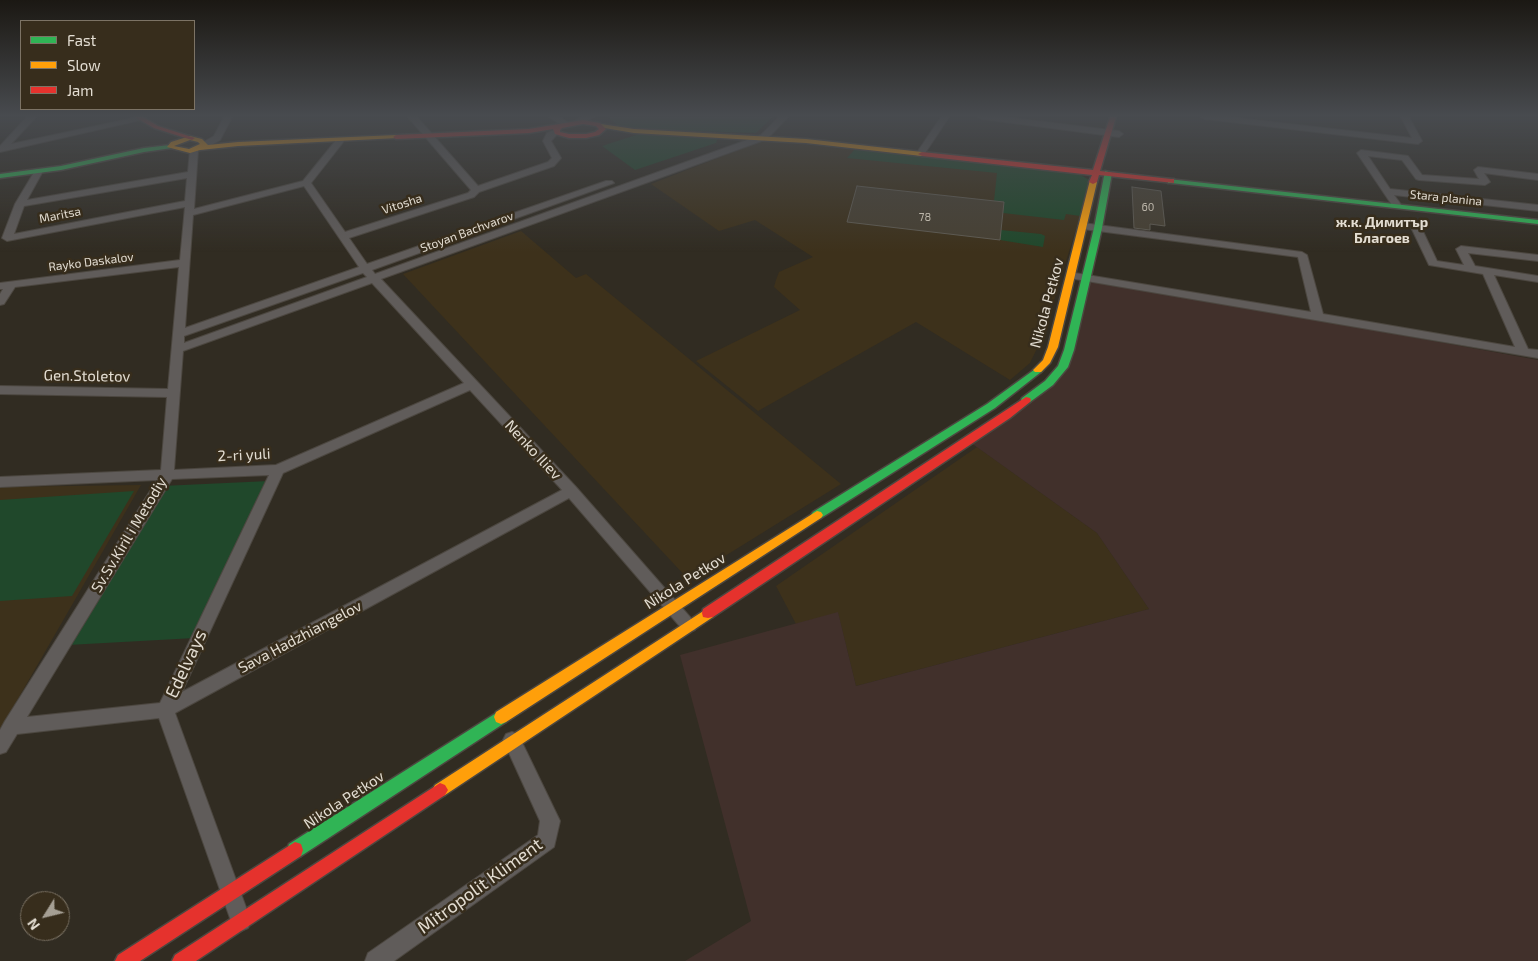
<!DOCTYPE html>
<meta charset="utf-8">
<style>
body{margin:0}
#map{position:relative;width:1538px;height:961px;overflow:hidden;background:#312c22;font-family:"Exo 2",sans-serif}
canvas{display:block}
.legend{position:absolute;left:20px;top:20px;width:175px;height:90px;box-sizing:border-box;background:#372d1c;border:1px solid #7c7365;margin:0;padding:6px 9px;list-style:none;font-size:15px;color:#e3ddd2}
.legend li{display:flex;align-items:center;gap:10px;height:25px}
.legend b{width:25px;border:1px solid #7c7365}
.north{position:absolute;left:20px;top:891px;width:50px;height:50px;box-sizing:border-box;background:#372d1c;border:1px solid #7c7365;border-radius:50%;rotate:234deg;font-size:14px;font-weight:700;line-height:20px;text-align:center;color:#e3ddd2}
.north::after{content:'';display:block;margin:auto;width:18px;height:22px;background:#a59f94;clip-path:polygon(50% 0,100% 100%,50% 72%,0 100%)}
</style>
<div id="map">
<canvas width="1538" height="961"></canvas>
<ul class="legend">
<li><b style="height:6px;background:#30b455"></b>Fast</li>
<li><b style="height:6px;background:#ff9f0a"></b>Slow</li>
<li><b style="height:6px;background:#e5322d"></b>Jam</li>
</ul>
<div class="north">N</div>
</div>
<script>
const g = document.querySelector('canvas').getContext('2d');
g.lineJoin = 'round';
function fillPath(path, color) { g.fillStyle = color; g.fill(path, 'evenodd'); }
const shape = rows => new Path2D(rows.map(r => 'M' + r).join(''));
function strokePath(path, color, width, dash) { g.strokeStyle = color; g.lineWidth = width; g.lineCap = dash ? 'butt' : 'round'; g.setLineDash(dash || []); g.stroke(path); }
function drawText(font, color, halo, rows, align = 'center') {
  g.font = font + ' "Exo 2",sans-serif'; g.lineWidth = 5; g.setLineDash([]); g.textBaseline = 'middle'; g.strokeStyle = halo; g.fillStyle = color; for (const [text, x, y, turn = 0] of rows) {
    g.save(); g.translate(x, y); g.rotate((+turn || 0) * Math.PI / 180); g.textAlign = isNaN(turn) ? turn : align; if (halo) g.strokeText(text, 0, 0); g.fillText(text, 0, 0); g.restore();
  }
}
const built = shape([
 [764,140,1079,174,1080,216,1043,336,1030,363,1010,380,916,322,758,411,696,361,800,310,774,287,776,280,779,272,813,257,755,220,719,231,651,184],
 [521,231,576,278,586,274,841,484,688,579,403,274],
 [977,447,1097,533,1149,609,856,686,838,613,796,624,776,586],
 [141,485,0,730,0,487]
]);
const industrial = shape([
 [1086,278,1538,360,1538,961,685,961,751,921,680,655,838,612,856,686,1149,609,1097,533,967,440,1063,367]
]);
const green = shape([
 [608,117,773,117,756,133,621,129],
 [642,133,718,138,716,143,635,170,602,146],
 [855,149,1079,174,1089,180,1080,216,1066,214,1064,220,1003,213,1004,202,994,201,997,173,847,158],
 [1001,230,1041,234,1045,236,1043,247,1000,240],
 [269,481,195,638,68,645,162,486],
 [134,491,72,596,0,601,0,500]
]);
const building = shape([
 [857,186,1004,202,1000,240,847,222,857,186],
 [1132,187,1161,191,1165,226,1150,224,1150,230,1134,228,1132,187]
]);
const street = shape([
 [27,117,36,117,11,144,138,117,145,119,0,152,0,146,27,117],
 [224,117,232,117,220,140,208,147,202,147,202,143,214,136,224,117],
 [408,117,417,117,478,186,548,162,552,158,543,141,547,133,556,129,560,131,551,141,561,158,554,166,479,192,474,197,349,238,367,264,606,181,612,181,614,183,372,270,375,274,761,135,779,117,788,117,767,139,381,279,576,487,697,625,695,630,689,632,683,630,569,498,175,713,251,921,248,928,241,931,234,928,231,921,159,718,17,734,6,752,0,754,0,730,5,721,157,480,0,487,0,477,161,470,167,397,0,394,0,386,168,389,179,267,15,287,4,304,0,305,0,294,3,289,0,289,0,283,180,260,185,207,7,241,2,238,15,204,36,169,42,169,43,171,27,200,188,172,190,150,194,147,198,150,194,209,303,181,337,139,340,138,344,141,311,183,345,232,468,193,471,190,408,117],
 [187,178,185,201,14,234,24,206,187,178],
 [304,186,359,267,185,328,193,215,304,186],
 [363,273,367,277,184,343,184,336,363,273],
 [372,283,464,383,276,465,174,470,183,351,372,283],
 [470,390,562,490,182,692,283,473,470,390],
 [269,475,160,703,27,717,172,479,269,475],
 [549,117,560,117,570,124,563,126,549,117],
 [583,117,594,117,582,124,576,124,576,120,583,117],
 [941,117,949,117,923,156,917,156,916,154,941,117],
 [978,117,1004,117,1119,131,1123,134,1119,137,982,119,978,117],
 [1201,117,1229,117,1412,138,1401,117,1409,117,1422,141,1418,144,1205,119,1201,117],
 [1361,150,1408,156,1422,175,1479,179,1474,170,1478,167,1538,174,1538,180,1484,173,1490,182,1485,185,1419,180,1416,179,1402,160,1368,156,1390,189,1538,205,1538,211,1394,195,1402,206,1400,208,1394,208,1357,153,1361,150],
 [1414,220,1419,223,1437,261,1464,265,1456,249,1461,246,1538,255,1538,261,1468,253,1475,266,1538,276,1538,282,1494,275,1528,349,1538,350,1538,358,1075,279,1070,276,1075,273,1311,312,1298,257,1083,229,1078,226,1083,223,1302,252,1307,255,1323,314,1515,347,1483,274,1429,265,1409,223,1414,220],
 [512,732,518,734,560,821,554,847,394,961,365,961,368,953,538,835,540,821,503,740,506,734,512,732]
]);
const fast = shape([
 [170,145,173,147,172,148,144,152,61,170,0,178,0,174,61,166,144,148,170,145],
 [1105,171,1112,173,1102,228,1074,350,1068,367,1053,385,1030,402,1022,402,1021,400,1022,398,1045,381,1058,366,1064,350,1094,228,1105,171],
 [1168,179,1538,220,1538,224,1171,183,1168,183,1168,179],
 [1038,367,1043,370,1041,372,995,408,821,518,813,518,811,515,813,512,987,404,1038,367],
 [501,710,506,712,508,717,506,722,301,856,295,858,289,856,287,850,289,844,501,710]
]);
const slow = shape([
 [601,124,634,129,806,139,922,152,926,154,922,156,806,143,634,133,599,127,598,126,601,124],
 [396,135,399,137,398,138,238,146,200,150,190,153,167,147,171,142,190,136,202,139,208,145,238,142,396,135],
 [190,140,198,142,200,144,189,149,174,146,190,140],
 [1090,180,1097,182,1058,347,1050,363,1041,372,1035,372,1033,370,1043,360,1048,347,1090,180],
 [817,511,821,512,823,515,821,518,506,722,501,724,496,722,494,717,496,712,817,511],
 [708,608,713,609,714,613,713,617,445,795,440,797,435,795,432,790,435,785,708,608]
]);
const jam = shape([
 [135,117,143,117,158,126,195,138,192,140,154,128,135,117],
 [1110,117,1116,117,1100,171,1171,179,1174,179,1174,183,1099,175,1097,182,1093,184,1089,182,1092,175,922,156,918,154,922,152,1093,170,1110,117],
 [583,120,600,123,606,129,599,135,586,138,569,138,555,134,553,129,529,133,396,139,393,137,396,135,529,129,583,120],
 [583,124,596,126,599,129,595,132,586,134,569,134,560,132,560,130,562,128,583,124],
 [1026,397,1030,398,1031,400,1030,402,1010,418,713,617,708,618,703,617,702,613,703,609,1026,397],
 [440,783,445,785,448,790,445,795,196,961,172,961,175,955,440,783],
 [295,842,301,844,303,850,301,856,140,961,115,961,118,955,295,842]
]);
const farNumbernames = [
 ["60",1148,207],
 ["78",925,217]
];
const farStreetnames = [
 ["Stara planina",1446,198,6],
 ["Vitosha",402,204,-18],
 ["Maritsa",60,215,-11],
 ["Stoyan Bachvarov",467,232,-20],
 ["Rayko Daskalov",91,262,-7]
];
const farNeighbourhoodnames = [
 ["ж.к. Димитър",1382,222],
 ["Благоев",1382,238]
];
const streetNames = [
 ["Nikola Petkov",1047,303,-75],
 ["Gen.Stoletov",87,376,1],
 ["Nenko Iliev",533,450,47],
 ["2-ri yuli",244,455,-3],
 ["Sv.Sv.Kiril i Metodiy",129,535,-59],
 ["Nikola Petkov",685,581,-32],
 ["Sava Hadzhiangelov",300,637,-28],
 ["Nikola Petkov",344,800,-33]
];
const nearStreetnames = [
 ["Edelvays",186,664,-65],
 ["Mitropolit Kliment",480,886,-36]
];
fillPath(built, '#3d311b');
fillPath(industrial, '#41302b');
fillPath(green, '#20482b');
fillPath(building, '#474032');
strokePath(building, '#605c53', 1);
strokePath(street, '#4c4740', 2);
strokePath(fast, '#4c4740', 3);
strokePath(slow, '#4c4740', 3);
strokePath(jam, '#4c4740', 3);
fillPath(street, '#605c5a');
fillPath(fast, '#30b455');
fillPath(slow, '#ff9f0a');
fillPath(jam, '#e5322d');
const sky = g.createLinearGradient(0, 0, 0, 252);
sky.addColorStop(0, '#1b1813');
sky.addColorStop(0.46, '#484b4f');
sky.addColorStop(1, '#484b4f00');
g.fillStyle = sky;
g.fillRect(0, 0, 1538, 252);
drawText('11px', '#bcb6aa', null, farNumbernames);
drawText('12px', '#e3ddd2', '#372d1c', farStreetnames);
drawText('bold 14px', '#e3ddd2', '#372d1c', farNeighbourhoodnames);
drawText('15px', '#e3ddd2', '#372d1c', streetNames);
drawText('18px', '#e3ddd2', '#372d1c', nearStreetnames);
</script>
